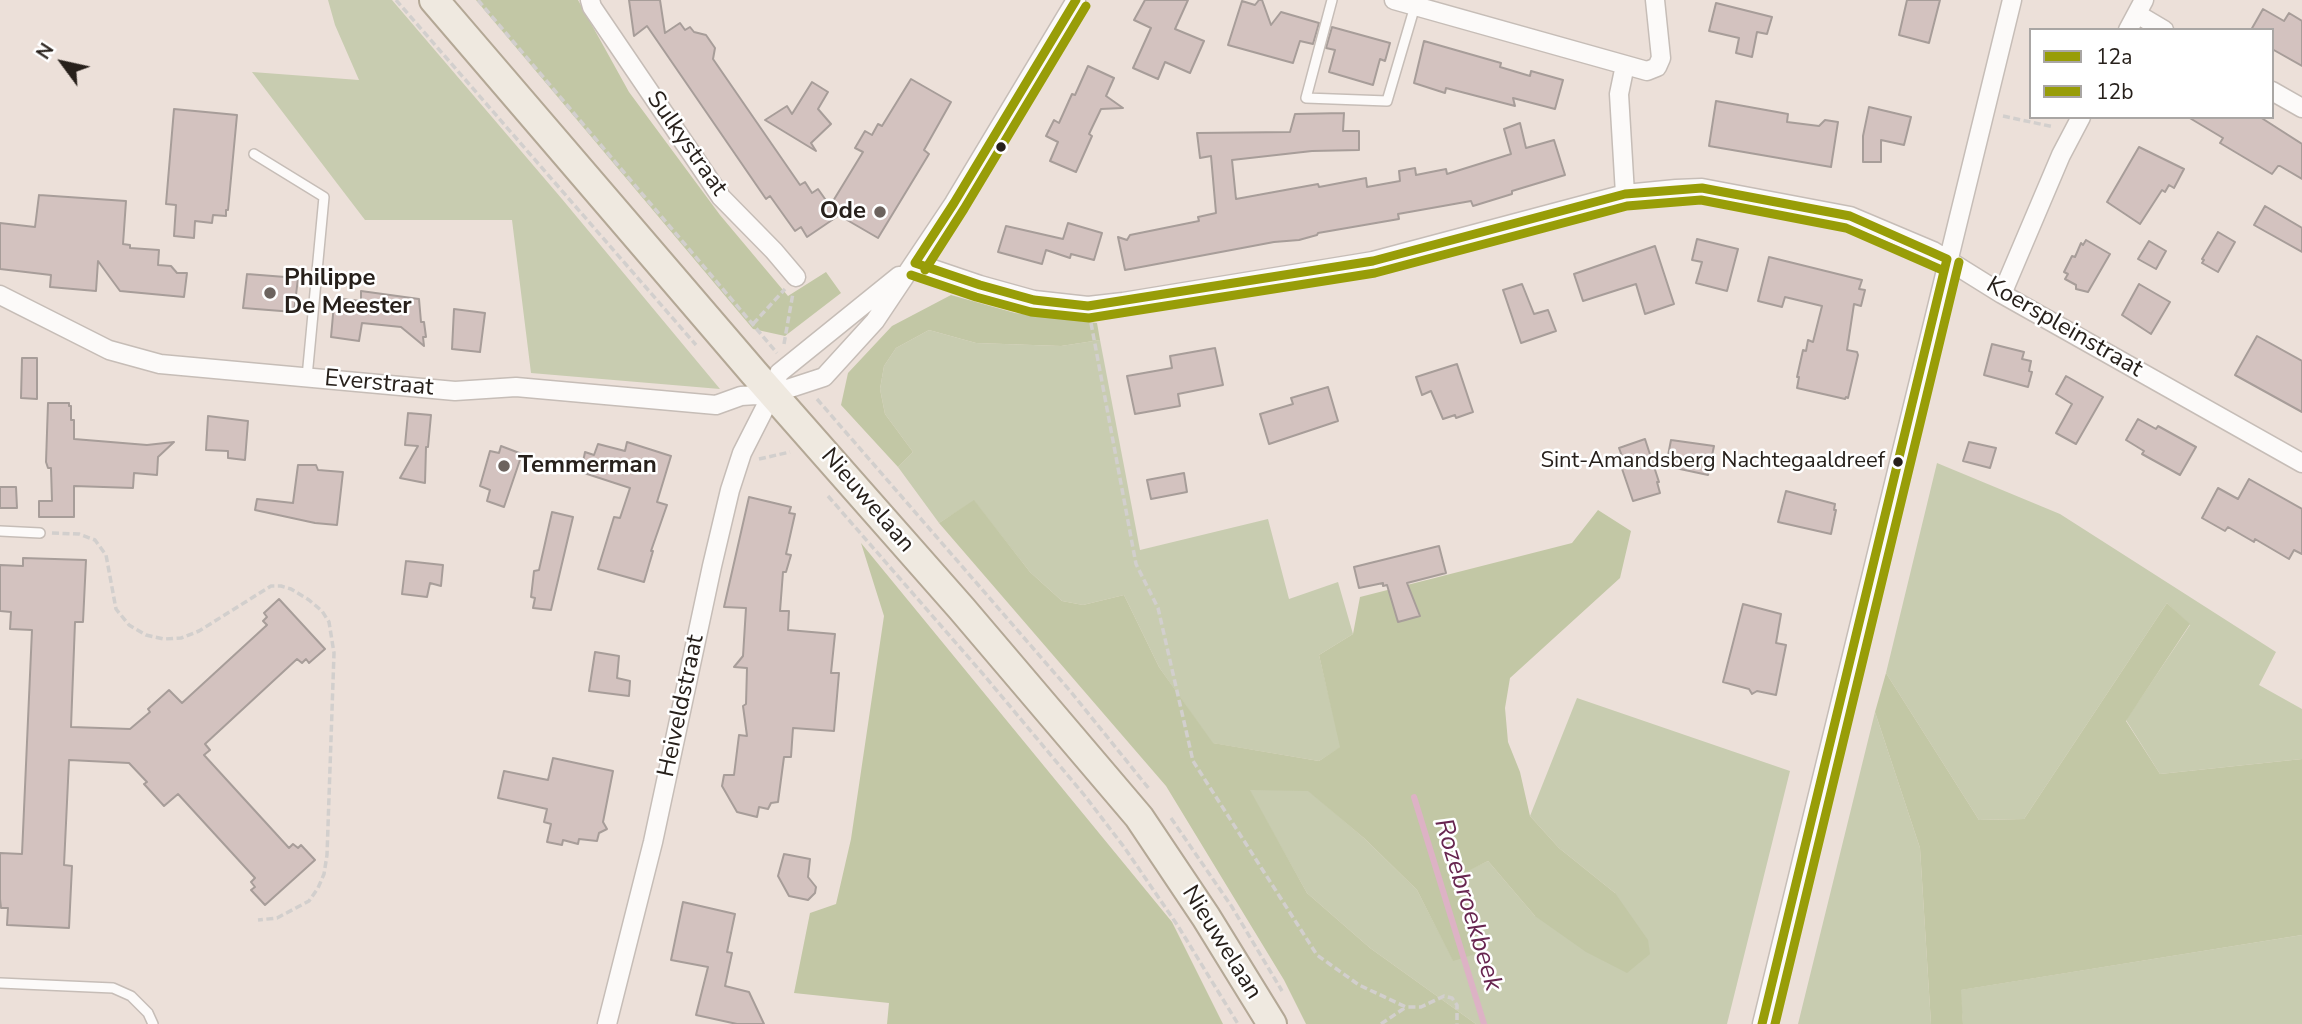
<!DOCTYPE html>
<style>
body{margin:0}
#map{position:relative;width:2302px;height:1024px;overflow:hidden;background:#ece0d9;font-family:"Nunito Sans",sans-serif}
canvas{display:block}
.legend{position:absolute;left:2029px;top:28px;width:245px;height:91px;box-sizing:border-box;background:#fff;border:2px solid #a9a6a4;margin:0;padding:9px 12px;list-style:none;font-size:21px;color:#27201b}
.legend li{display:flex;align-items:center;gap:14px;height:35px}
.legend b{width:35px;border:2px solid #a9a6a4}
.north{position:absolute;left:28px;top:28px;width:70px;height:70px;-webkit-text-stroke:5px #fff;paint-order:stroke;rotate:303deg;font-size:19px;font-weight:700;line-height:28px;text-align:center;color:#27201b}
.north::after{content:'';display:block;margin:auto;width:24px;height:32px;background:#27201b;clip-path:polygon(50% 0,100% 100%,50% 72%,0 100%)}
</style>
<div id="map">
<canvas width="2302" height="1024"></canvas>
<ul class="legend">
<li><b style="height:9px;background:#989d08"></b>12a</li>
<li><b style="height:9px;background:#989d08"></b>12b</li>
</ul>
<div class="north">N</div>
</div>
<script>
const g = document.querySelector('canvas').getContext('2d');
g.lineJoin = 'round';
function fillPath(path, color) { g.fillStyle = color; g.fill(path, 'evenodd'); }
const shape = rows => new Path2D(rows.map(r => 'M' + r).join(''));
function strokePath(path, color, width, dash) { g.strokeStyle = color; g.lineWidth = width; g.lineCap = dash ? 'butt' : 'round'; g.setLineDash(dash || []); g.stroke(path); }
function drawText(font, color, halo, rows, align = 'center') {
  g.font = font + ' "Nunito Sans",sans-serif'; g.lineWidth = 5; g.setLineDash([]); g.textBaseline = 'middle'; g.strokeStyle = halo; g.fillStyle = color; for (const [text, x, y, turn = 0] of rows) {
    g.save(); g.translate(x, y); g.rotate((+turn || 0) * Math.PI / 180); g.textAlign = isNaN(turn) ? turn : align; if (halo) g.strokeText(text, 0, 0); g.fillText(text, 0, 0); g.restore();
  }
}
const green = shape([
 [328,0,392,0,562,199,720,389,531,373,512,220,365,220,252,72,359,80,335,25],
 [929,330,976,343,1061,346,1100,340,1140,550,1268,519,1289,599,1338,582,1353,634,1319,655,1341,747,1319,761,1212,743,1159,667,1124,595,1083,605,1062,601,1030,572,974,501,939,523,898,467,913,452,885,414,880,389,884,366,896,348],
 [1937,463,2060,514,2276,652,2259,685,2302,709,2302,759,2160,774,2126,720,2190,625,2167,603,2024,819,1979,820,1886,673],
 [1577,698,1790,771,1727,1024,1476,1024,1370,948,1307,893,1249,790,1308,790,1365,839,1417,890,1453,960,1483,952,1467,897,1466,871,1488,861,1535,916,1615,893,1559,848,1530,816],
 [1875,712,1920,848,1931,1024,1798,1024],
 [2302,935,2302,1024,1963,1024,1960,990]
]);
const forest = shape([
 [476,0,578,0,629,92,720,215,788,296,826,272,841,293,785,336,753,329],
 [951,295,1015,313,1097,323,1100,340,1061,346,976,343,929,330,896,348,884,366,880,389,885,414,913,452,898,467,841,405,848,373,892,326],
 [974,500,1030,572,1062,601,1083,605,1124,595,1159,667,1213,743,1319,761,1340,747,1319,655,1353,634,1360,597,1572,543,1598,510,1631,531,1620,578,1510,678,1505,708,1508,742,1520,772,1530,816,1559,848,1615,893,1648,940,1650,954,1627,973,1586,952,1535,916,1488,861,1466,872,1467,897,1483,952,1453,961,1417,890,1365,839,1308,791,1250,790,1307,893,1370,948,1476,1024,1306,1024,1284,980,1166,786,939,523],
 [861,543,1172,922,1223,1024,887,1024,889,1003,794,993,810,913,836,904,851,839,884,616],
 [2167,603,2190,624,2126,721,2160,774,2302,759,2302,935,1961,990,1963,1024,1931,1024,1920,848,1875,712,1886,673,1979,820,2024,819]
]);
const stream = shape([
 [1414,797,1484,1024]
]);
const building = shape([
 [629,0,660,0,665,33,680,23,685,30,690,27,694,32,706,35,715,48,713,59,800,185,805,182,812,193,818,189,830,206,863,152,855,148,865,131,872,135,878,124,882,126,911,79,951,102,924,150,929,154,878,238,835,213,838,216,807,237,801,227,795,231,770,196,766,199,647,26,634,36,629,0],
 [1145,0,1188,0,1175,29,1204,41,1190,73,1165,62,1158,79,1133,68,1151,28,1134,20,1145,0],
 [1259,0,1262,0,1271,25,1281,12,1319,23,1313,44,1300,41,1293,63,1228,45,1242,1,1255,5,1259,0],
 [1907,0,1940,0,1929,43,1899,35,1907,0],
 [1716,3,1772,17,1767,34,1757,32,1752,57,1736,53,1739,38,1709,31,1716,3],
 [2263,9,2284,21,2289,13,2302,21,2302,66,2272,49,2272,30,2251,30,2263,9],
 [1332,27,1390,43,1385,61,1380,59,1373,85,1329,72,1335,50,1326,48,1332,27],
 [1424,41,1501,63,1500,67,1530,76,1531,71,1563,80,1555,109,1513,98,1515,106,1446,88,1445,93,1414,83,1424,41],
 [1088,66,1114,78,1106,96,1123,108,1101,109,1089,134,1092,136,1076,172,1050,161,1058,142,1046,136,1054,120,1059,123,1072,94,1075,95,1088,66],
 [812,82,828,92,818,109,831,124,811,143,816,151,765,120,787,106,792,114,812,82],
 [1716,101,1788,114,1787,122,1819,126,1825,120,1838,122,1831,167,1709,146,1716,101],
 [1869,107,1911,117,1904,145,1881,140,1881,162,1863,162,1863,136,1869,107],
 [174,109,237,115,228,210,226,210,226,216,213,215,212,223,195,221,194,238,174,236,176,205,166,204,174,109],
 [1344,113,1343,131,1359,131,1359,150,1312,151,1232,160,1236,199,1318,184,1319,187,1366,178,1367,187,1400,181,1399,171,1415,168,1416,175,1446,169,1447,174,1511,154,1504,129,1520,123,1526,148,1554,140,1565,175,1512,191,1512,194,1473,206,1471,201,1398,214,1399,219,1318,233,1317,235,1299,240,1274,242,1125,270,1118,237,1127,240,1130,235,1199,221,1198,217,1216,213,1211,156,1200,158,1197,133,1290,132,1295,114,1344,113],
 [2188,117,2260,117,2302,144,2302,179,2280,166,2278,166,2272,174,2220,143,2223,138,2188,117],
 [2139,147,2184,169,2174,188,2169,185,2165,192,2162,190,2140,224,2107,202,2139,147],
 [39,195,126,201,123,244,130,245,130,248,159,250,158,265,171,266,177,273,187,273,184,297,120,291,98,261,96,291,50,287,51,275,0,269,0,223,35,227,39,195],
 [2265,206,2302,228,2302,252,2254,225,2265,206],
 [1068,223,1102,233,1094,260,1071,254,1070,258,1046,250,1042,264,998,252,1006,226,1063,239,1068,223],
 [2218,232,2235,242,2218,272,2202,263,2204,260,2202,259,2218,232],
 [1697,239,1738,249,1727,291,1696,283,1702,262,1692,260,1697,239],
 [2086,240,2110,254,2088,292,2076,289,2076,285,2065,279,2068,274,2064,272,2072,256,2075,257,2081,243,2083,245,2086,240],
 [2149,241,2166,251,2156,269,2138,259,2149,241],
 [1655,246,1674,304,1645,314,1636,284,1583,301,1574,274,1655,246],
 [1769,257,1862,280,1859,289,1865,290,1861,306,1854,304,1847,350,1857,352,1858,355,1848,398,1846,397,1845,399,1797,388,1799,377,1797,377,1803,350,1806,351,1808,340,1813,342,1822,306,1785,297,1782,307,1758,301,1769,257],
 [247,274,298,278,294,312,243,308,247,274],
 [1522,284,1534,314,1548,310,1556,331,1521,343,1503,290,1522,284],
 [2139,284,2170,302,2151,334,2122,315,2139,284],
 [361,291,419,299,421,322,424,322,426,337,423,337,424,346,401,327,362,323,359,341,331,337,334,304,342,305,343,299,361,301,361,291],
 [454,309,485,313,480,352,452,349,454,309],
 [2257,336,2302,361,2302,412,2235,375,2257,336],
 [1992,344,2024,352,2022,359,2031,361,2029,371,2032,372,2028,387,1984,375,1992,344],
 [1215,348,1223,385,1178,394,1180,406,1135,414,1127,376,1172,368,1170,356,1215,348],
 [22,358,37,358,37,399,21,398,22,358],
 [1457,364,1473,412,1456,418,1455,415,1443,419,1431,391,1422,395,1416,377,1457,364],
 [2066,376,2103,397,2076,444,2056,433,2072,404,2056,394,2066,376],
 [1328,387,1338,421,1269,444,1260,414,1293,404,1291,398,1328,387],
 [48,403,69,403,69,406,71,406,71,420,74,420,74,439,147,445,174,442,158,457,157,475,134,473,133,488,74,486,74,517,39,517,39,501,52,501,51,468,48,468,46,462,48,403],
 [408,413,431,415,428,447,426,447,425,483,400,478,418,446,405,445,408,413],
 [208,416,248,421,245,460,228,458,228,451,206,450,208,416],
 [2138,419,2156,429,2158,426,2196,447,2180,475,2142,454,2144,451,2126,440,2138,419],
 [1645,439,1659,482,1657,482,1660,493,1633,501,1619,460,1623,459,1619,448,1645,439],
 [1671,440,1714,446,1708,475,1666,466,1671,440],
 [627,442,671,456,657,502,667,505,651,551,653,551,644,582,598,569,614,517,620,518,630,488,581,472,585,452,594,455,598,444,625,451,627,442],
 [1969,442,1996,448,1990,468,1963,461,1969,442],
 [501,446,522,454,504,507,487,501,490,490,480,486,490,451,499,453,501,446],
 [298,465,316,465,318,470,343,472,337,525,315,523,255,510,257,499,293,503,298,465],
 [1184,473,1187,492,1151,499,1147,480,1184,473],
 [2249,479,2302,509,2302,554,2294,550,2289,559,2255,539,2254,542,2228,527,2225,531,2202,518,2218,488,2238,499,2249,479],
 [0,487,16,487,17,508,0,508,0,487],
 [1786,491,1835,504,1834,510,1836,510,1831,534,1778,522,1786,491],
 [749,497,791,507,789,513,795,514,786,554,791,555,786,572,783,572,780,611,789,611,788,630,835,634,831,673,839,673,834,731,793,728,791,757,784,757,778,802,771,803,768,809,759,807,757,817,737,812,722,786,724,775,734,775,739,735,747,736,743,706,746,704,747,668,734,667,743,656,746,608,724,607,749,497],
 [552,512,573,517,551,610,533,608,535,598,531,597,534,571,539,570,552,512],
 [1439,546,1446,573,1407,583,1420,616,1398,622,1387,585,1383,586,1383,583,1359,588,1354,567,1439,546],
 [23,558,86,560,83,622,75,622,71,727,130,729,150,712,148,709,169,690,182,703,267,625,263,621,267,617,264,613,279,599,325,649,309,663,306,659,302,663,297,659,205,744,210,750,204,755,289,848,293,844,298,848,301,845,315,860,265,905,251,890,255,887,251,882,255,878,178,794,164,806,144,784,147,782,129,763,69,760,64,865,72,866,69,928,7,925,8,908,1,908,0,899,0,853,22,854,32,630,10,629,11,612,0,611,0,565,23,566,23,558],
 [406,561,443,565,441,586,430,583,427,597,402,594,406,561],
 [1743,604,1781,614,1776,643,1786,645,1776,695,1757,691,1752,694,1749,689,1723,682,1743,604],
 [595,652,619,656,617,678,630,681,629,696,589,691,595,652],
 [553,758,613,771,603,822,607,829,599,833,597,841,579,839,578,844,563,840,562,845,547,842,551,824,544,822,547,809,498,798,504,771,548,780,553,758],
 [784,854,810,859,808,877,816,887,815,893,808,900,789,896,778,876,784,854],
 [683,902,735,914,727,952,732,953,725,986,749,992,764,1024,737,1024,696,1015,708,967,671,960,683,902]
]);
const path = shape([
 [396,0,696,345],
 [478,0,777,353],
 [2003,116,2054,127],
 [1091,323,1136,564,1158,608,1193,761,1317,955,1359,985,1406,1007,1421,1007,1444,996,1452,998,1457,1005,1457,1024],
 [753,324,785,289],
 [784,344,793,293],
 [817,399,1071,692,1150,790],
 [759,459,790,452],
 [828,496,983,674,1085,796,1124,847,1178,926,1238,1024],
 [52,533,79,534,95,540,106,555,116,609,129,625,146,635,164,639,181,638,199,631,271,586,281,586,291,589,309,600,322,611,329,622,334,653,327,855,324,874,318,888,309,901,277,918,258,920],
 [1171,818,1232,907,1282,991],
 [1381,1024,1406,1007]
]);
const lane = shape([
 [1332,0,1306,98,1387,101,1415,6],
 [254,154,324,197,307,377],
 [0,531,40,533],
 [0,983,113,988,131,996,148,1013,153,1024]
]);
const street = shape([
 [590,0,592,7,721,197,774,251,796,277],
 [1394,0,1647,71,1657,67,1661,58,1655,0],
 [2137,14,2164,30],
 [2128,30,2144,0],
 [1625,65,1619,94,1625,194],
 [2272,91,2302,108],
 [915,263,980,285,1034,300,1088,306,1123,302,1373,261,1625,194,1676,189,1702,188,1850,216,1933,251,2002,294,2302,463],
 [2002,294,2061,155,2081,117],
 [0,295,109,350,160,364,455,391,516,387,716,405,741,396,772,394,824,377,875,321,954,203,1076,0],
 [607,1024,653,842,712,566,730,490,742,453,772,394,779,373,899,276],
 [1762,1024,2012,0]
]);
const primary = shape([
 [434,0,754,373,962,609,1139,817,1206,917,1272,1024]
]);
const bus1 = shape([
 [915,263,980,285,1034,300,1088,306,1373,261,1625,194,1702,188,1850,216,1947,259],
 [915,263,954,203,1076,0],
 [1762,1024,1947,259]
]);
const bus2 = shape([
 [925,270,964,209,1086,6],
 [911,275,976,297,1031,312,1089,318,1375,273,1627,206,1701,200,1846,228,1942,270],
 [1775,1024,1959,262]
]);
const markers = [
 [1001,147,6,"#27201b"],
 [880,212,7,"#6c635e"],
 [270,293,7,"#6c635e"],
 [1898,462,6,"#27201b"],
 [504,466,7,"#6c635e"]
];
const busNames = [
 ["Sint-Amandsberg Nachtegaaldreef",1885,462]
];
const streetNames = [
 ["Sulkystraat",686,144,55],
 ["Koerspleinstraat",2064,328,30],
 ["Everstraat",379,384,5],
 ["Nieuwelaan",867,501,49],
 ["Heiveldstraat",682,706,-78],
 ["Nieuwelaan",1221,943,58]
];
const poiNames = [
 ["Ode",866,212,"right"],
 ["Philippe",284,279],
 ["De Meester",284,307],
 ["Temmerman",518,466]
];
const waterNames = [
 ["Rozebroekbeek",1467,905,73]
];
fillPath(green, '#c8ccb0');
fillPath(forest, '#c2c7a5');
strokePath(stream, '#ddb2c5', 6);
fillPath(building, '#d3c2bf');
strokePath(building, '#a79d99', 2);
strokePath(lane, '#c6bdb7', 12);
strokePath(street, '#c6bdb7', 21);
strokePath(primary, '#b4a896', 32);
strokePath(path, '#d2cfcd', 3.5, [7, 3.5]);
strokePath(lane, '#fcfaf9', 9);
strokePath(street, '#fcfaf9', 18);
strokePath(primary, '#efe9e0', 28);
strokePath(bus1, '#989d08', 9);
strokePath(bus2, '#989d08', 9);
for (const [x, y, r, color] of markers) { const dot = new Path2D(); dot.arc(x, y, r, 0, 2 * Math.PI); g.fillStyle = color; g.fill(dot); strokePath(dot, '#fff', 2.5); }
drawText('22px', '#27201b', '#fff', busNames, 'right');
drawText('24px', '#27201b', '#fff', streetNames);
drawText('bold 24px', '#27201b', '#fff', poiNames, 'left');
drawText('italic 26px', '#682650', '#fff', waterNames);
</script>
